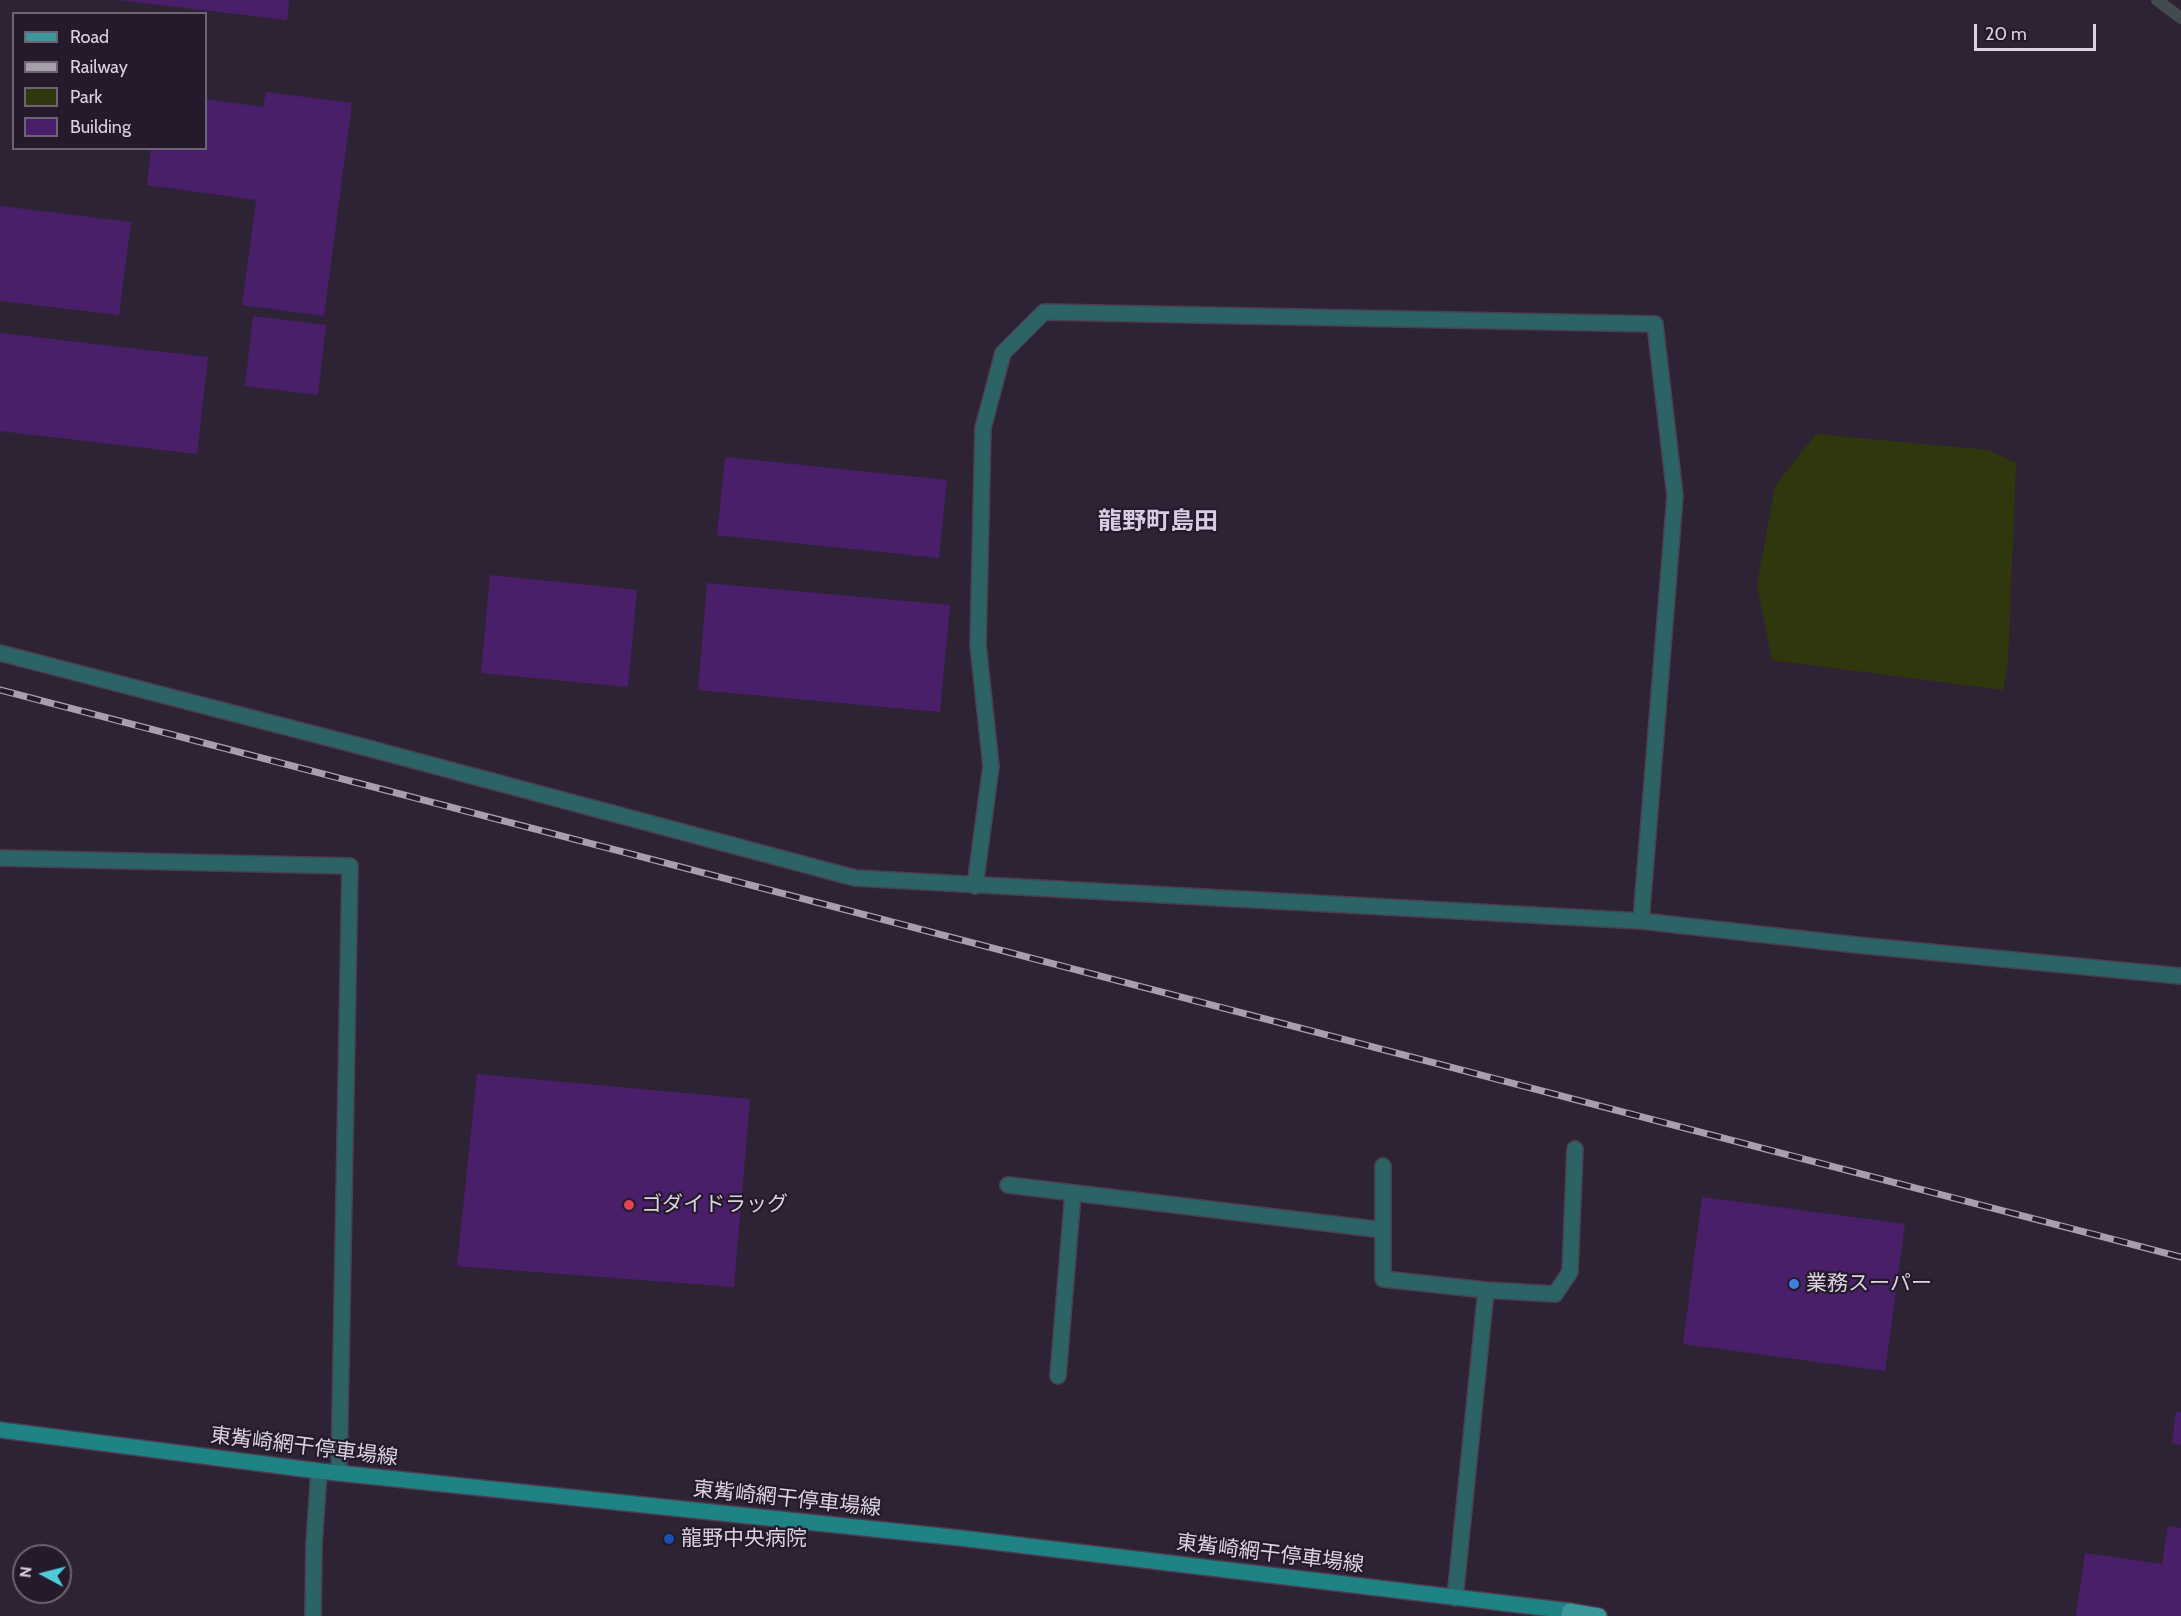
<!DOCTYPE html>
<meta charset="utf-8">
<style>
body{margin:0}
#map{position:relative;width:2181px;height:1616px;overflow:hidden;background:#2e2335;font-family:Cabin,sans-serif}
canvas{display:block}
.legend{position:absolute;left:12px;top:12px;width:195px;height:138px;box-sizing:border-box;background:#241a2b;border:2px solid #6d6473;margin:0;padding:8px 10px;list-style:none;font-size:18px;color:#dad3df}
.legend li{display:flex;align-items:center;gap:12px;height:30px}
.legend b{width:30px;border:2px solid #6d6473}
.north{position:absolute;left:12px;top:1544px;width:60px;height:60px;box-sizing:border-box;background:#241a2b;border:2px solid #6d6473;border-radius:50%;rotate:277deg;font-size:16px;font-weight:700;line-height:24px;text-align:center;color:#dad3df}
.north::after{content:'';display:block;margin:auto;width:21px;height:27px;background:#52cbd8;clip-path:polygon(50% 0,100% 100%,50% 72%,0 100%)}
.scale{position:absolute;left:1974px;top:24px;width:122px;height:27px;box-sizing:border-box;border:3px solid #dad3df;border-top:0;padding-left:8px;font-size:18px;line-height:21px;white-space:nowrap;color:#dad3df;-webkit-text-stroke:4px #241a2b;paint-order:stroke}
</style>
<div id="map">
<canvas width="2181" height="1616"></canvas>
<ul class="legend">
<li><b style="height:8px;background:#3b989a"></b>Road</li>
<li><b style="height:8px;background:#a79fac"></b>Railway</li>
<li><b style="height:16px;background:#30370c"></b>Park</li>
<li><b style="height:16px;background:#4a1f6a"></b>Building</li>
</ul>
<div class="north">N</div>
<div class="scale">20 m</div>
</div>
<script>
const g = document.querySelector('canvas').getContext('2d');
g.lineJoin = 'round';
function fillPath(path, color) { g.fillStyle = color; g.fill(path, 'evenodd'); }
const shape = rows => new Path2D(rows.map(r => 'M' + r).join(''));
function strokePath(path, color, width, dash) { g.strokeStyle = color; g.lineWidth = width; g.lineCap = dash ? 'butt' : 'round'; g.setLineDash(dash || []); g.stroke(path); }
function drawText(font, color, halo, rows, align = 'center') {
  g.font = font + ' Cabin,"Noto Sans JP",sans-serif'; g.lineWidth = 4.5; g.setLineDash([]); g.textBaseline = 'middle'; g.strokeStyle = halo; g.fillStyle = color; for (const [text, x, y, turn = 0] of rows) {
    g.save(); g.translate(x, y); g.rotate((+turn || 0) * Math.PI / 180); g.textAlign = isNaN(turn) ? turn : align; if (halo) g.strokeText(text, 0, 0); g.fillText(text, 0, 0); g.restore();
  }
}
const green = shape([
 [1816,434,1989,450,2016,463,2008,662,2003,690,1772,660,1757,585,1775,486]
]);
const stream = shape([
 [2157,0,2181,18]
]);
const building = shape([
 [118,0,289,0,287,20],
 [266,92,352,103,324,316,242,305,256,200,147,185,151,148,206,148,206,99,263,107],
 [0,206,131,222,119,315,0,301],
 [253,316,326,325,318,395,245,386],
 [0,333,208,357,197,454,0,431],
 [725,457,947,480,939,558,717,535],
 [490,575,637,590,628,687,481,673],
 [707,583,950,605,940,712,698,690],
 [477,1074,750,1099,734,1287,457,1266],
 [1702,1197,1905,1224,1885,1371,1683,1344],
 [2176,1412,2181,1412,2181,1445,2172,1443],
 [2168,1526,2181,1528,2181,1616,2076,1616,2085,1553,2162,1564]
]);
const street = shape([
 [0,653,360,746,855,878,1641,921,1857,945,2181,976],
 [0,858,350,866,339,1473],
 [975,886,991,766,978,645,983,428,1003,353,1044,312,1655,324,1675,496,1641,921],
 [1383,1166,1383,1279,1486,1290],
 [1008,1185,1383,1230],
 [1058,1376,1073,1193],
 [1455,1598,1486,1290,1555,1294,1570,1272,1575,1149],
 [313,1616,314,1544,319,1471]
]);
const secondary = shape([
 [0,1430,319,1471,960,1538,1570,1611]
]);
const primary = shape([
 [1569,1616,1570,1611,1599,1616]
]);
const rail = shape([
 [0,690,2181,1257]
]);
const markers = [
 [629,1205,6,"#e0444e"],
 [1794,1284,6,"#3f7fe0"],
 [669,1539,6,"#1a4fb4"]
];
const poiNames = [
 ["ゴダイドラッグ",641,1205],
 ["業務スーパー",1806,1284],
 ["龍野中央病院",681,1539]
];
const streetNames = [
 ["東觜崎網干停車場線",304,1447,7],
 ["東觜崎網干停車場線",787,1499,6],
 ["東觜崎網干停車場線",1270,1554,7]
];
const quarterNames = [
 ["龍野町島田",1158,522]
];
fillPath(green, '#30370c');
strokePath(stream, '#424b50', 12);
fillPath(building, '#4a1f6a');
strokePath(street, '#4a3f50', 18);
strokePath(secondary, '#4a3f50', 18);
strokePath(primary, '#4a3f50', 18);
strokePath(street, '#2c6364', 15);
strokePath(secondary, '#1f8385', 15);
strokePath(primary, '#3b989a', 15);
strokePath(rail, '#a79fac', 7);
strokePath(rail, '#241a2b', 4.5, [14]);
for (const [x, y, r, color] of markers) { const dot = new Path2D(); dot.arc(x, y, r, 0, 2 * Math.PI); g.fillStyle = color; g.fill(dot); strokePath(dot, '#241a2b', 2); }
drawText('21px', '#dad3df', '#241a2b', poiNames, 'left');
drawText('21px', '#dad3df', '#241a2b', streetNames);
drawText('bold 24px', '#d9cbe2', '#241a2b', quarterNames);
</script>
